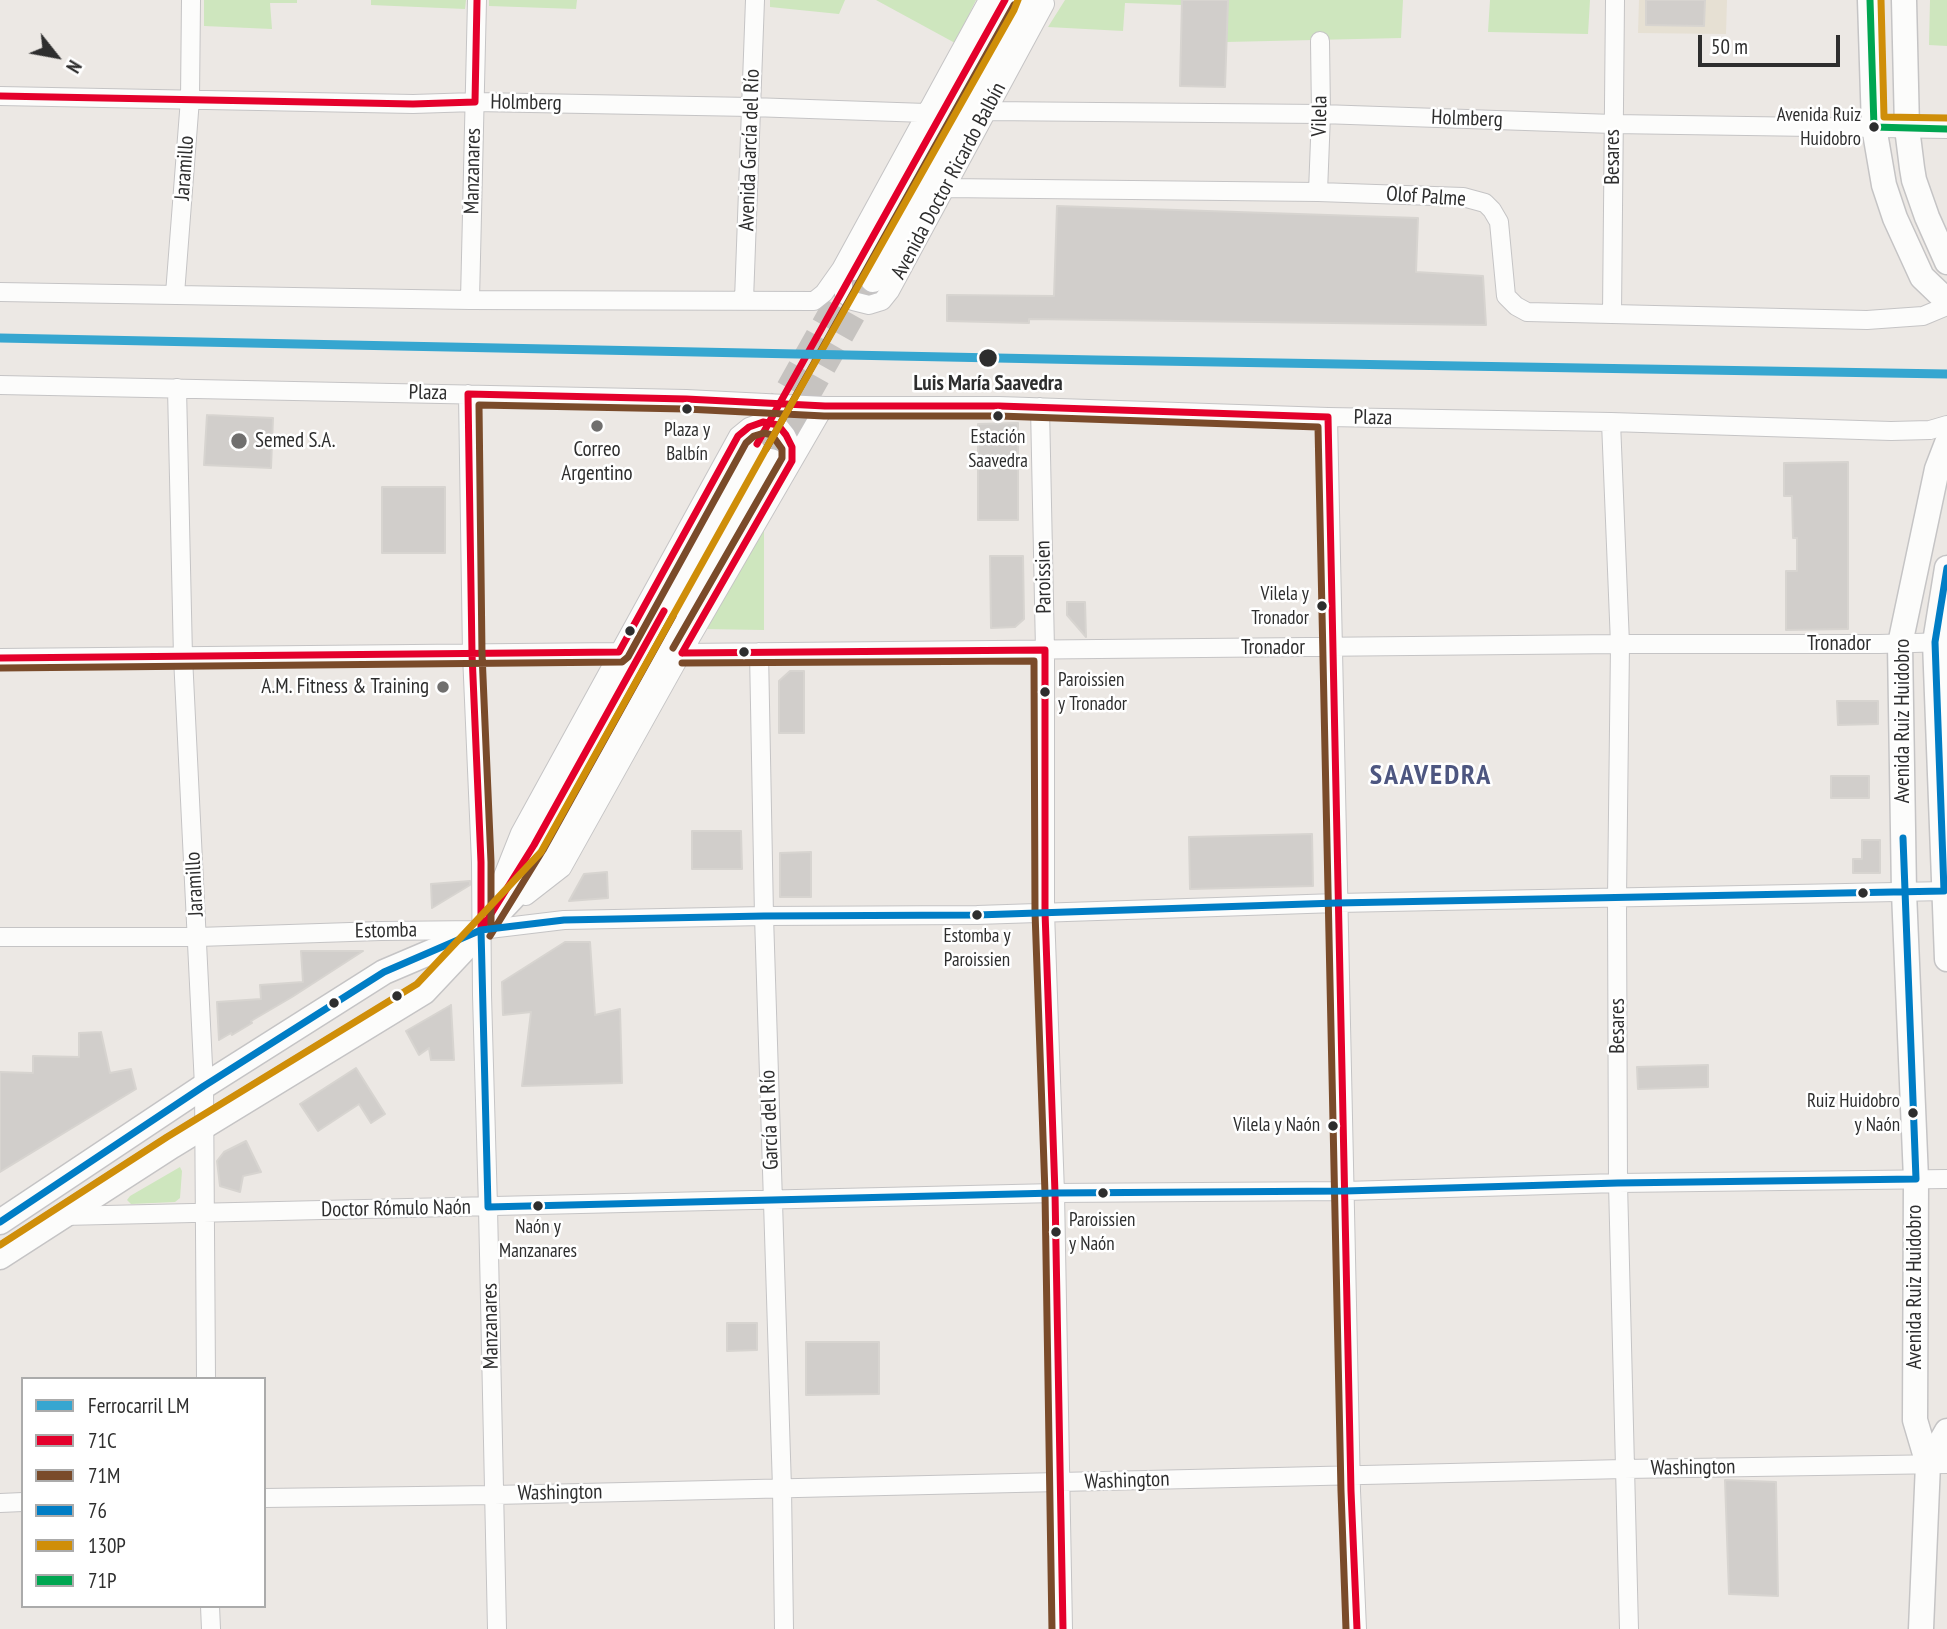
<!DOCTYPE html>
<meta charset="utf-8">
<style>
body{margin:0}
#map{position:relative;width:1947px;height:1629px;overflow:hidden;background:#ece8e4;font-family:"PT Sans Narrow",sans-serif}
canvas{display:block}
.legend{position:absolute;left:21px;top:1377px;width:245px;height:231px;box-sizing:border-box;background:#fff;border:2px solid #ababab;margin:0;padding:9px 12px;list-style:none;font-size:21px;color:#2e2e2e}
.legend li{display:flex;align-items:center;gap:14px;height:35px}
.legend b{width:35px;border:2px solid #ababab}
.north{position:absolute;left:21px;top:21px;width:70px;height:70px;-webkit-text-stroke:5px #fff;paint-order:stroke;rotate:121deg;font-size:19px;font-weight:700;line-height:28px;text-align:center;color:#2e2e2e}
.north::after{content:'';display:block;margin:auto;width:24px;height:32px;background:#2e2e2e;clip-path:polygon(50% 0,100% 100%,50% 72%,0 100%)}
.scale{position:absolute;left:1698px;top:35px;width:142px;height:32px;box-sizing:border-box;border:4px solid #2e2e2e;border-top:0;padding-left:9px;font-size:21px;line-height:24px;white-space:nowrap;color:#2e2e2e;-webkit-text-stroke:5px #fff;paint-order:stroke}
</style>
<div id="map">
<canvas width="1947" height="1629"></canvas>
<ul class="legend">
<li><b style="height:9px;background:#36a6d0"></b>Ferrocarril LM</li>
<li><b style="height:9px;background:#e4002b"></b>71C</li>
<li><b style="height:9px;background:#7a4b2a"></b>71M</li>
<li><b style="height:9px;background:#007dc5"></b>76</li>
<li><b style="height:9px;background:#cf8e09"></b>130P</li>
<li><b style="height:9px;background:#00a651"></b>71P</li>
</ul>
<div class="north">N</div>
<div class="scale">50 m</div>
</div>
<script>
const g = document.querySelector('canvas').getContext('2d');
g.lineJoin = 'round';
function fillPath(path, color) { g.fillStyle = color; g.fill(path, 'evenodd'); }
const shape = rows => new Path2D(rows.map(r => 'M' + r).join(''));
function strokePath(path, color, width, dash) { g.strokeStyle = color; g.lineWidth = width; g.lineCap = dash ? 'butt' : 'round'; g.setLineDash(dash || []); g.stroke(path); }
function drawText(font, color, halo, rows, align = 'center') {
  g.font = font + ' "PT Sans Narrow",sans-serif'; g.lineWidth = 5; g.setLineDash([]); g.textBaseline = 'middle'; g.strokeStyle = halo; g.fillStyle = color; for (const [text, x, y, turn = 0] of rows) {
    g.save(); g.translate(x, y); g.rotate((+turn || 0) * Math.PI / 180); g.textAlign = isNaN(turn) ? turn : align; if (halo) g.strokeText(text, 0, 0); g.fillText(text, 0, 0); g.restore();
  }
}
const education = shape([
 [1639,0,1727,0,1726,34,1638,33]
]);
const green = shape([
 [204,0,297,0,297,3,270,3,272,29,204,26],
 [371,0,466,0,465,9,371,5],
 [489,0,577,0,576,9,489,6],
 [770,0,845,0,839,14,770,7],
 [876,0,976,0,955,43],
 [1065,0,1182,0,1182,5,1125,3,1123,31,1048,27],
 [1228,0,1403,0,1401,38,1226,42],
 [1490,0,1590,0,1588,34,1488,32],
 [1930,0,1947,0,1947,46,1929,45],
 [764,517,764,630,703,629],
 [180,1167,182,1171,180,1198,175,1202,131,1204,127,1200,130,1196]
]);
const building = shape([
 [1182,0,1228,0,1225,87,1180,86,1182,0],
 [1646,0,1705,0,1704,26,1646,25,1646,0],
 [1057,206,1418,218,1416,272,1483,276,1486,325,1029,319,1029,323,947,321,947,295,1054,296,1057,206],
 [207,415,273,418,271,468,204,465,207,415],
 [1018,423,1018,520,978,520,978,424,1018,423],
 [1848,462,1848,629,1786,630,1786,571,1797,571,1797,538,1793,538,1792,496,1784,496,1784,463,1848,462],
 [382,487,445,487,445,553,382,553,382,487],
 [990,556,1023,556,1024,619,1015,627,991,628,990,556],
 [1067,602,1085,602,1086,637,1067,615,1067,602],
 [790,671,804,671,804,733,779,733,779,681,790,671],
 [1837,701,1878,701,1878,724,1838,725,1837,701],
 [1831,776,1869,776,1869,798,1831,798,1831,776],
 [692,831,741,831,742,869,692,869,692,831],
 [1312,834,1313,886,1190,889,1189,837,1312,834],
 [1862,840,1880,840,1880,873,1853,873,1853,859,1862,859,1862,840],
 [811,852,811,897,780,897,780,853,811,852],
 [607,872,608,898,569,901,584,874,607,872],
 [470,881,470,885,432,908,431,884,470,881],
 [565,942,590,942,595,1015,620,1009,622,1083,522,1086,531,1012,503,1015,502,982,565,942],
 [301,951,363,951,292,997,251,1021,252,1023,232,1035,231,1033,219,1040,217,1002,261,999,260,985,303,982,301,951],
 [451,1005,454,1060,431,1060,429,1048,419,1055,406,1031,451,1005],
 [101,1032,110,1073,131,1069,136,1089,0,1172,0,1072,33,1073,33,1056,79,1057,79,1033,101,1032],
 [1708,1065,1708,1087,1638,1089,1637,1067,1708,1065],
 [356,1068,385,1114,371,1123,359,1104,318,1131,300,1104,356,1068],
 [246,1141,261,1172,243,1176,240,1192,220,1186,217,1161,224,1152,246,1141],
 [727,1323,757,1323,757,1350,727,1351,727,1323],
 [806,1342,879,1342,879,1394,806,1395,806,1342],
 [1725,1480,1776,1482,1778,1596,1729,1594,1725,1480]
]);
const secondaryTunnel = shape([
 [753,451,853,272],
 [771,461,873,280]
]);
const street = shape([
 [988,0,841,269,844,294,853,301,869,305,882,301,890,291,1045,4,1044,0],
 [0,96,413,104,475,102,751,107,926,113],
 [987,111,1321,114,1613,124,1947,129],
 [945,188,1318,192,1463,197,1485,203,1492,210,1499,222,1506,296,1516,306,1527,312,1867,320,1923,316,1947,306],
 [1318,192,1321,114,1320,41],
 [0,292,470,300,814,301,824,293,841,269],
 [175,294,190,99,191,0],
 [470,300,477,0],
 [744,300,755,0],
 [1612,314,1615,0],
 [0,385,686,399,825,406,999,406,1328,417,1611,422,1891,431,1930,430,1947,425],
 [177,388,183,657,204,1086,206,1379],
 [468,394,472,654,481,862,482,995,488,1207,497,1629],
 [1040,407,1045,650,1045,912,1055,1193,1063,1629],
 [1328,417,1351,1491,1357,1629],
 [1611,422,1620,644,1617,898,1618,1183,1629,1629],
 [759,652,764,916,782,1488,784,1629],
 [682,653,1620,644,1879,644,1947,642],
 [0,658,619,652],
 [526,896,562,868,682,653,825,406],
 [485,921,520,833,738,436,749,427,763,422,778,425,786,435,792,447,792,461],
 [0,937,198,937,381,931,481,930,564,920,764,916,977,915,1337,903,1947,891],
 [63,1216,1055,1193,1345,1191,1618,1183,1947,1179],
 [264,1498,494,1495,1624,1469,1947,1464],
 [0,1503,23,1502],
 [210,1606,211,1629]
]);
const secondary = shape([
 [1870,0,1874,127,1884,185,1895,218,1922,277,1947,301],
 [1904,0,1907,128,1912,168,1914,180,1927,217,1947,262],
 [855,268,1005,0],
 [873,280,1024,14,1029,0],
 [1947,568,1935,642,1947,959],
 [507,888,534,845,753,451],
 [0,1222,204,1086,384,972,471,935],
 [0,1257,172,1146,424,992,550,858,771,461],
 [1928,1464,1947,1431],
 [1921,1629,1928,1464,1915,1420,1916,1179,1904,892,1900,644,1937,469,1947,443]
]);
const bus1 = shape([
 [0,96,413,104,475,102,477,0],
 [757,444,1005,0],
 [682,653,1045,650,1045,912,1055,1193,1063,1629],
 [0,658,619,652,738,436,749,427,763,422,778,425,786,435,792,447,792,461,682,653],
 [481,930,481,862,472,654,468,394,686,399,825,406,999,406,1328,417,1351,1491,1357,1629],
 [481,930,534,845,664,611]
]);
const bus2 = shape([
 [766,449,1014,5],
 [682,663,1034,661,1035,912,1045,1193,1052,1629],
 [0,668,622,662,628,657,746,443,754,436,764,433,772,435,782,449,782,458,673,648],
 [491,930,491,862,482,654,479,405,686,409,824,416,999,416,1318,427,1341,1491,1346,1629],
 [490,936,543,850,673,616]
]);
const bus3 = shape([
 [481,930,488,1207,1055,1193,1345,1191,1618,1183,1916,1179,1903,838],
 [0,1222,204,1086,384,972,481,930,564,920,764,916,977,915,1337,903,1944,891,1935,642,1947,568]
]);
const bus4 = shape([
 [1881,0,1884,117,1947,118],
 [0,1245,167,1137,417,984,541,852,762,456,1014,10,1018,0]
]);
const bus5 = shape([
 [1870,0,1874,127,1947,129]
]);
const rail1 = shape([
 [0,338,1096,360,1947,374]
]);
const markers = [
 [1874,127,6,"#2e2e2e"],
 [988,358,10,"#2e2e2e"],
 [687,409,6,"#2e2e2e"],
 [998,416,6,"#2e2e2e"],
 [597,426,7,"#706f6e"],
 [239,441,9,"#706f6e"],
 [1322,606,6,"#2e2e2e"],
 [630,631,6,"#2e2e2e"],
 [744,652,6,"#2e2e2e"],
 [443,687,7,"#706f6e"],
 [1045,692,6,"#2e2e2e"],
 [1863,893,6,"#2e2e2e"],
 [977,915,6,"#2e2e2e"],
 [397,996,6,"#2e2e2e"],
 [334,1003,6,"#2e2e2e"],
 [1913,1113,6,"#2e2e2e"],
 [1333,1126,6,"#2e2e2e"],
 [1103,1193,6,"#2e2e2e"],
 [538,1206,6,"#2e2e2e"],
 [1056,1232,6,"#2e2e2e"]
];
const busNames = [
 ["Avenida Ruiz",1861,116],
 ["Huidobro",1861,140],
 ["Plaza y",687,431,"center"],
 ["Balbín",687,455,"center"],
 ["Estación",998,438,"center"],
 ["Saavedra",998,462,"center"],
 ["Vilela y",1309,595],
 ["Tronador",1309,619],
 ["Paroissien",1058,681,"left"],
 ["y Tronador",1058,705,"left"],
 ["Estomba y",977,937,"center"],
 ["Paroissien",977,961,"center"],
 ["Ruiz Huidobro",1900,1102],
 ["y Naón",1900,1126],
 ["Vilela y Naón",1320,1126],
 ["Paroissien",1069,1221,"left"],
 ["y Naón",1069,1245,"left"],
 ["Naón y",538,1228,"center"],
 ["Manzanares",538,1252,"center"]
];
const streetNames = [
 ["Holmberg",526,103,1],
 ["Vilela",1320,116,-89],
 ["Holmberg",1467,119,2],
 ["Avenida García del Río",750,150,-88],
 ["Besares",1613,157,-90],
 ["Jaramillo",185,168,-86],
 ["Manzanares",473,171,-89],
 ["Avenida Doctor Ricardo Balbín",949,181,-62],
 ["Olof Palme",1426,197,4],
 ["Plaza",428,393,1],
 ["Plaza",1373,418,1],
 ["Paroissien",1044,577,-91],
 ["Tronador",1839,644],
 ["Tronador",1273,648],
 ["Avenida Ruiz Huidobro",1903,721,-90],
 ["Jaramillo",195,884,-93],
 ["Estomba",386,931,-1],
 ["Besares",1618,1026,-90],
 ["García del Río",770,1120,-92],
 ["Doctor Rómulo Naón",396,1209,-1],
 ["Avenida Ruiz Huidobro",1915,1287,-90],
 ["Manzanares",491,1326,-91],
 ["Washington",1693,1468,-1],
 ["Washington",1127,1481,-2],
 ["Washington",560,1493,-1]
];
const stopNames = [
 ["Luis María Saavedra",988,384]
];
const poiNames = [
 ["Semed S.A.",255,441],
 ["Correo",597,450,"center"],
 ["Argentino",597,474,"center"],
 ["A.M. Fitness & Training",429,687,"right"]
];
const districtNames = [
 ["SAAVEDRA",1431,776]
];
fillPath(education, '#e6e0d3');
fillPath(green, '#cee6be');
fillPath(building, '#d1cecb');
strokePath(building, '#d7d4d0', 2);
strokePath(secondaryTunnel, '#c6c3c0', 24, [24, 12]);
strokePath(street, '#c5c4c5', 20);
strokePath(secondary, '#c5c4c5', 27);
strokePath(street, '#fcfcfb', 18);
strokePath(secondary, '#fcfcfb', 24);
strokePath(bus1, '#e4002b', 7);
strokePath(bus2, '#7a4b2a', 7);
strokePath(bus3, '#007dc5', 7);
strokePath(bus4, '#cf8e09', 7);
strokePath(bus5, '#00a651', 7);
strokePath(rail1, '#36a6d0', 9);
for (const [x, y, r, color] of markers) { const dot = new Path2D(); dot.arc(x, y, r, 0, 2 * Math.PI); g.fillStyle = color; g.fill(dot); strokePath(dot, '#fff', 2.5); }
drawText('19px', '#2e2e2e', '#fff', busNames, 'right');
drawText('21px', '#2e2e2e', '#fff', streetNames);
drawText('bold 21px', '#2e2e2e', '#fff', stopNames);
drawText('21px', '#2e2e2e', '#fff', poiNames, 'left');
g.letterSpacing = '2px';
drawText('bold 28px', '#4d5680', '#fff', districtNames);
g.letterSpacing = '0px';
</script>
